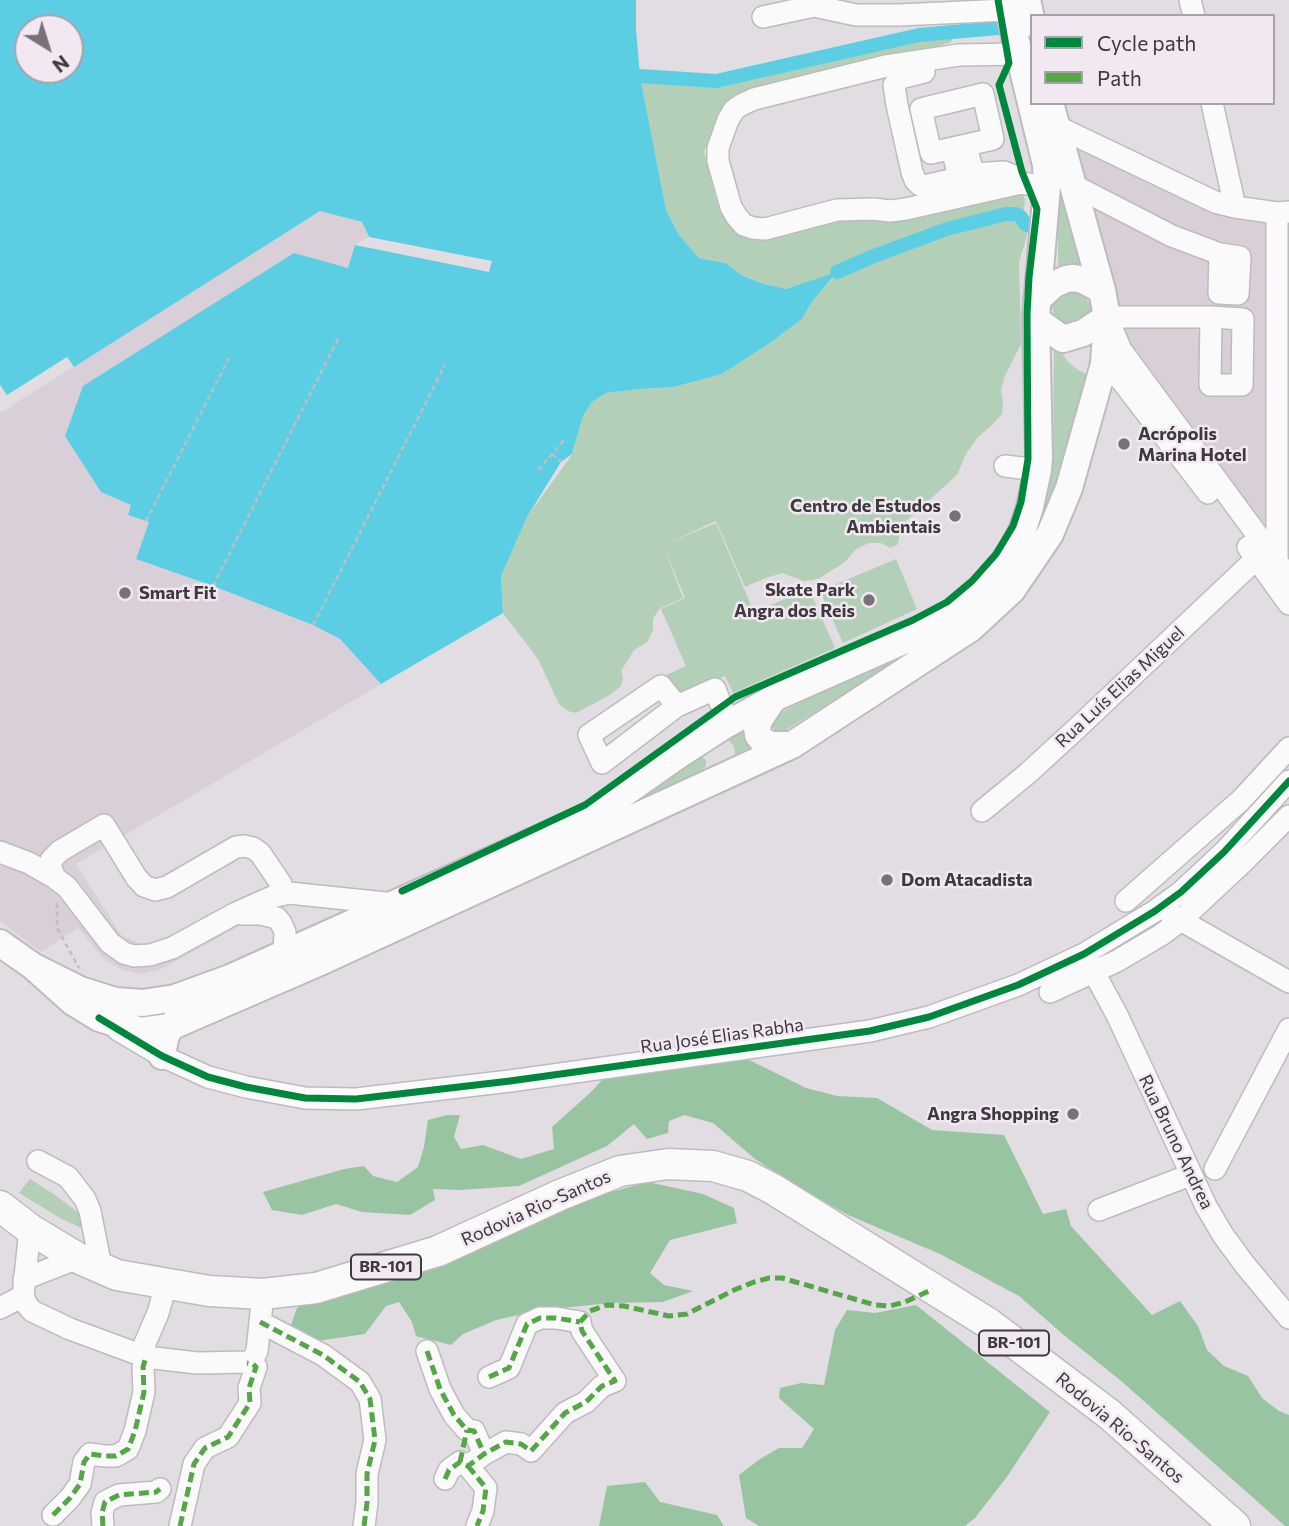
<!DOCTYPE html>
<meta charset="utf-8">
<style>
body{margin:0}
#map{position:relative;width:1289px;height:1526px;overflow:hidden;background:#e2dde2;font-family:Commissioner,sans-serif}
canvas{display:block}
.legend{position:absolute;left:1030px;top:14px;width:245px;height:91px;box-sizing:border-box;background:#f1e8f1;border:2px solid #a9a2a9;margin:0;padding:9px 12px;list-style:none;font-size:21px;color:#3d393d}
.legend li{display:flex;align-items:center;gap:14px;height:35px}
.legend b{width:35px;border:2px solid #a9a2a9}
.north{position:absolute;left:14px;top:14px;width:70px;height:70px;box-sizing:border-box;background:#f1e8f1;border:2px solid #a9a2a9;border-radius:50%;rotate:142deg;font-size:19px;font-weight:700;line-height:28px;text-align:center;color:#3d393d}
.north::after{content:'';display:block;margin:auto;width:24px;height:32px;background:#777277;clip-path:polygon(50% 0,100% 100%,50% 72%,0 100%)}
</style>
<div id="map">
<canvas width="1289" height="1526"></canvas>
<ul class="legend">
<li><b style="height:9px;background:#00873e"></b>Cycle path</li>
<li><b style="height:9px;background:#54a646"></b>Path</li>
</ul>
<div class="north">N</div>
</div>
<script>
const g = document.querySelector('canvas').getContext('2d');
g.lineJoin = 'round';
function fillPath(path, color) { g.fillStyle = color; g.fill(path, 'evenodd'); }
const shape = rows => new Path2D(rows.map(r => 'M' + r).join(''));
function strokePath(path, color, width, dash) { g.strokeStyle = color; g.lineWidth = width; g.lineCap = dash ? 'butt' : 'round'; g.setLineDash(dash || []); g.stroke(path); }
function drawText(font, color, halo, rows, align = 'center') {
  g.font = font + ' Commissioner,sans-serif'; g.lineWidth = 5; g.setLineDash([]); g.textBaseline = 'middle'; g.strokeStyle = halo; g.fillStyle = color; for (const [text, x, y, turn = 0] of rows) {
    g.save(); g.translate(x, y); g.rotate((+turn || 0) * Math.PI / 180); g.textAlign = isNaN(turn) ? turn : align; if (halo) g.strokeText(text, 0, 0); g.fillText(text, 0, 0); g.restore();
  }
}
const built = shape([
 [1056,126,1215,202,1289,212,1289,578,1121,350],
 [320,211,362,222,369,237,355,245,348,268,131,506,128,514,150,522,136,559,213,586,313,625,340,639,381,684,76,864,121,935,141,944,158,944,242,898,254,918,159,970,141,974,123,970,106,961,78,928,41,952,0,921,0,413]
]);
const green = shape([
 [950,32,953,37,951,42,927,50,747,90,727,108,704,151,716,200,734,224,839,218,898,221,970,205,1021,190,1025,199,1024,211,1021,217,1025,224,1027,235,1019,262,1021,344,1004,378,1001,391,1003,402,1002,414,992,425,977,438,966,454,957,475,906,521,899,533,899,540,897,545,890,548,881,543,869,543,856,549,845,562,818,579,804,581,782,573,766,578,745,587,716,521,666,544,716,523,754,612,809,589,835,648,733,693,725,676,676,697,666,675,686,666,661,609,685,598,663,545,683,598,659,609,653,619,653,630,647,642,634,650,621,671,623,679,620,687,610,695,576,713,568,711,559,704,538,659,503,613,501,576,527,517,572,455,583,416,592,402,606,393,640,389,674,387,722,374,770,343,802,319,811,303,836,274,785,289,764,284,743,276,725,263,699,258,679,235,666,210,640,76,716,81,919,35],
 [1058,175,1090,273,1058,274],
 [1072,290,1083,294,1090,304,1091,310,1090,316,1071,328,1055,319,1052,306,1059,294],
 [1054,342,1068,362,1078,370,1091,376,1077,430,1039,534,1032,533,1046,503,1053,471],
 [896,559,917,609,843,643,820,591],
 [969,615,855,692,841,696,784,731,775,730,772,727,771,721,776,715,834,686,862,666],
 [744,725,742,733,744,739,749,745,756,748,734,758,735,752,734,746,725,737],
 [701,756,706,760,706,766,702,770,633,810,279,964,695,757],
 [30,1179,55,1195,83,1216,85,1230,60,1218,19,1193]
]);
const forest = shape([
 [737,1054,806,1088,837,1096,877,1098,932,1130,1004,1135,1043,1214,1066,1209,1071,1226,1152,1315,1180,1301,1198,1326,1207,1350,1224,1366,1248,1376,1262,1398,1279,1411,1289,1415,1289,1526,1285,1526,1120,1380,1065,1336,1019,1296,940,1254,848,1215,802,1189,755,1159,713,1123,684,1115,669,1121,668,1133,647,1139,634,1124,607,1146,519,1186,460,1190,433,1189,435,1200,410,1215,362,1212,336,1204,302,1215,272,1210,263,1192,344,1169,364,1166,373,1176,397,1182,418,1167,424,1147,428,1120,447,1115,460,1115,454,1137,461,1149,483,1145,521,1159,554,1149,552,1127,591,1092,603,1079],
 [648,1182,703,1194,734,1208,737,1223,670,1240,650,1273,664,1285,693,1291,663,1302,611,1303,541,1310,496,1320,463,1334,451,1345,416,1336,412,1322,399,1302,386,1306,365,1334,317,1341,291,1325,297,1308,320,1294,589,1198],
 [916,1305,1050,1412,1006,1478,975,1518,965,1526,759,1526,746,1518,739,1475,760,1459,779,1448,802,1448,814,1429,779,1398,780,1388,801,1383,824,1385,835,1330,847,1310,875,1313],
 [645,1482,660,1502,717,1515,724,1526,599,1526,607,1486]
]);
const water = shape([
 [0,0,636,0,636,29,640,76,666,210,679,235,699,258,725,263,743,276,764,284,786,289,837,272,811,303,802,319,770,343,722,374,674,387,640,389,606,393,592,402,583,416,572,454,561,462,527,517,501,576,503,613,381,684,340,639,313,625,213,586,136,559,149,522,128,515,131,505,101,492,65,436,83,386,294,253,348,268,355,245,489,272,492,261,369,237,362,222,320,211,74,367,67,357,7,395,0,385],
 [28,28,70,28,70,70,28,70]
]);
const canal = shape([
 [640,76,716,81,919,35,998,28],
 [837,272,874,256,947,229,1006,214,1016,214,1021,217,1025,224,1029,226]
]);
const path = shape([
 [552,454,561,462],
 [538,470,564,440],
 [146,521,229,358],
 [213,586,340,335],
 [313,625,445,365],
 [57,903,57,928,79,968]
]);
const minor = shape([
 [1190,0,1194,16],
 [763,17,814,6,856,15,899,15,1007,10],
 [1018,54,959,55,886,66,754,99,741,105,734,110,728,120,718,148,718,161,731,207,737,217,744,225,753,228,765,229,837,210,873,209,890,211,906,209,1021,183,1047,187],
 [924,72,900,78,894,85,897,105,912,172,915,180,920,185,924,186,959,178],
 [983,94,993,139,931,153,921,109,983,94],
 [1212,103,1235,207],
 [1056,126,1215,202,1235,207,1277,213,1289,212],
 [952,148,959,178,973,174,966,145],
 [973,174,1004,172,1015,176,1021,183],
 [1071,184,1172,236,1220,254,1240,257,1238,294,1219,293,1220,254],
 [1277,213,1277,561],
 [1211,317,1210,385,1242,385,1243,319,1211,317,1107,317,1121,350,1289,578],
 [1104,364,1122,381,1208,493],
 [1005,466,1038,470],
 [1248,547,1289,604],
 [677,706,661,686,589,735,602,763,677,706,715,689,728,723],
 [982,811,1027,774,1074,731,1256,559],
 [0,852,29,863,55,878,67,887,110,943,124,953,134,956,150,955,172,948,236,913,272,897,289,893,395,904],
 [55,878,51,868,51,860,60,851,104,825,136,877,144,886,155,890,167,887,236,847,244,846,253,848,260,853,281,884],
 [1126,901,1241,800,1289,748],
 [242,914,261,914,277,918,281,923,285,932,284,953],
 [1170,914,1289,982],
 [1084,954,1117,1015,1206,1206,1223,1235,1245,1265,1289,1318],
 [1050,992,1117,961,1161,935,1180,921,1242,863,1289,816],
 [118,1030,162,1056,208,1077,246,1087,305,1098,356,1099,510,1081,870,1031,929,1017,1018,985,1084,954,1155,911,1181,892,1224,852,1289,781],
 [38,1161,68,1177,85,1199,90,1211,101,1267],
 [1215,1169,1289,1029],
 [1099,1210,1190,1175],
 [30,1229,23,1296,27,1305,32,1311,70,1329,146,1357,197,1363,249,1362,254,1357,257,1351,263,1294],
 [24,1279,78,1258],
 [0,1308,23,1296],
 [260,1322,323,1355,360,1382,370,1399,375,1440,367,1474,367,1503,364,1526],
 [427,1351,440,1389,454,1415,467,1430,474,1431,484,1454],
 [140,1355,158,1313,166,1285],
 [468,1466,486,1488,483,1511,477,1526],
 [445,1479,449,1470,460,1462,468,1466,484,1454,506,1442,521,1444,531,1451,565,1413,586,1402,602,1386,615,1381,582,1331,580,1322,556,1318,540,1318,527,1324,509,1368,489,1377],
 [53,1515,70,1498,80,1484,84,1462,90,1454,105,1456,116,1456,128,1449,135,1431,144,1392,143,1367,146,1357],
 [103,1526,102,1513,105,1502,119,1495,156,1492,160,1489],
 [180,1526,194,1464,205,1448,228,1437,250,1403,249,1388,256,1367,253,1364,247,1363]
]);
const major = shape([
 [1027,0,1032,23],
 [1037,300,1053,285,1066,279,1074,278,1083,280,1102,290],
 [1036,317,1043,325,1063,339,1083,333,1107,317],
 [773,699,759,720,757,728,758,735,764,742,772,745,792,745],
 [0,943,34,967,73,1002,99,1018,141,1031,170,1027,320,962,792,745,971,628,1012,590,1050,534,1069,488,1104,364,1107,317,1102,290,1050,103],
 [34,967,80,990,115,1001,143,1003,175,998,230,978,596,813,677,756,722,727,774,698,930,629,961,610,980,592,996,574,1012,550,1023,529,1030,507,1038,470,1039,457,1036,317,1047,187,1046,165,1006,0],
 [162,1056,165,1038,170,1027,180,1017]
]);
const highway = shape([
 [0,1206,30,1229,78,1258,117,1275,209,1291,263,1294,316,1288,438,1251,560,1195,620,1171,668,1164,713,1166,748,1176,773,1189,988,1323,1109,1414,1235,1526]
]);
const quiet = shape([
 [260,1322,323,1355,360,1382,370,1399,375,1440,367,1474,367,1503,364,1526],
 [580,1322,590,1311,607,1305,624,1306,669,1316,687,1314,734,1290,754,1282,769,1278,782,1278,875,1305,890,1306,905,1302,933,1289],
 [427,1351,440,1389,454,1415,467,1430,474,1431,484,1454],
 [489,1377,509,1368,527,1324,540,1318,556,1318,580,1322],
 [460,1462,467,1430],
 [468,1466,486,1488,483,1511,477,1526],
 [445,1479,449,1470,460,1462,468,1466,484,1454,506,1442,521,1444,531,1451,565,1413,586,1402,602,1386,615,1381,582,1331,580,1322],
 [53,1515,70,1498,80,1484,84,1462,90,1454,105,1456,116,1456,128,1449,135,1431,144,1392,143,1367,146,1357],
 [103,1526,102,1513,105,1502,119,1495,156,1492,160,1489],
 [180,1526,194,1464,205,1448,228,1437,250,1403,249,1388,256,1367,253,1364,247,1363]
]);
const cycleway = shape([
 [402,891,585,805,735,697,913,620,947,602,972,581,996,554,1013,526,1021,502,1028,459,1027,315,1029,277,1037,209,1022,172,999,85,1009,63,998,0],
 [99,1018,162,1056,208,1077,246,1087,305,1098,356,1099,510,1081,870,1031,929,1017,1018,985,1084,954,1155,911,1181,892,1224,852,1289,781]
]);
const markers = [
 [1124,444,7,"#777277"],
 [955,516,7,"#777277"],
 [125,593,7,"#777277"],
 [869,600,7,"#777277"],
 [887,880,7,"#777277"],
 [1073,1114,7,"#777277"]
];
const shields = [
 [386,1267,70],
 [1014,1343,70]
];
const shieldNames = [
 ["BR-101",386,1267],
 ["BR-101",1014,1343]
];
const poiNames = [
 ["Acrópolis",1138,434],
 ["Marina Hotel",1138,455],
 ["Centro de Estudos",941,506,"right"],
 ["Ambientais",941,527,"right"],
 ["Skate Park",855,590,"right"],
 ["Angra dos Reis",855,611,"right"],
 ["Smart Fit",139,593],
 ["Dom Atacadista",901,880],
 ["Angra Shopping",1059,1114,"right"]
];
const streetNames = [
 ["Rua Luís Elias Miguel",1120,687,-43],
 ["Rua José Elias Rabha",722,1036,-8],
 ["Rua Bruno Andrea",1176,1142,64],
 ["Rodovia Rio-Santos",536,1208,-24],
 ["Rodovia Rio-Santos",1120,1428,40]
];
fillPath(built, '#d9cfd9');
fillPath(green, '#b3cfb7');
fillPath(forest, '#99c4a1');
fillPath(water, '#5ccee3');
strokePath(canal, '#5ccee3', 14);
strokePath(minor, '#bebabe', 24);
strokePath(major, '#bebabe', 30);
strokePath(highway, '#bebabe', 33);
strokePath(path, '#c0bec0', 2.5, [5, 3.5]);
strokePath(minor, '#fbfafb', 21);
strokePath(major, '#fbfafb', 26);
strokePath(highway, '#fbfafb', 30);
strokePath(quiet, '#54a646', 5, [10, 5]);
strokePath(cycleway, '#00873e', 7);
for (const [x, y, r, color] of markers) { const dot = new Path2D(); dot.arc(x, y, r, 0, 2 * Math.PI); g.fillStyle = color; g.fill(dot); strokePath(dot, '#f1e8f1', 2.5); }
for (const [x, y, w] of shields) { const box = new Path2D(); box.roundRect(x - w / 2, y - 12.5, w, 25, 5); g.fillStyle = '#f1e8f1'; g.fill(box); strokePath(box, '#3d393d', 2); }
drawText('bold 16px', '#3d393d', null, shieldNames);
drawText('bold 18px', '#3d393d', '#f1e8f1', poiNames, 'left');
drawText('18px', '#3d393d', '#f1e8f1', streetNames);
</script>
